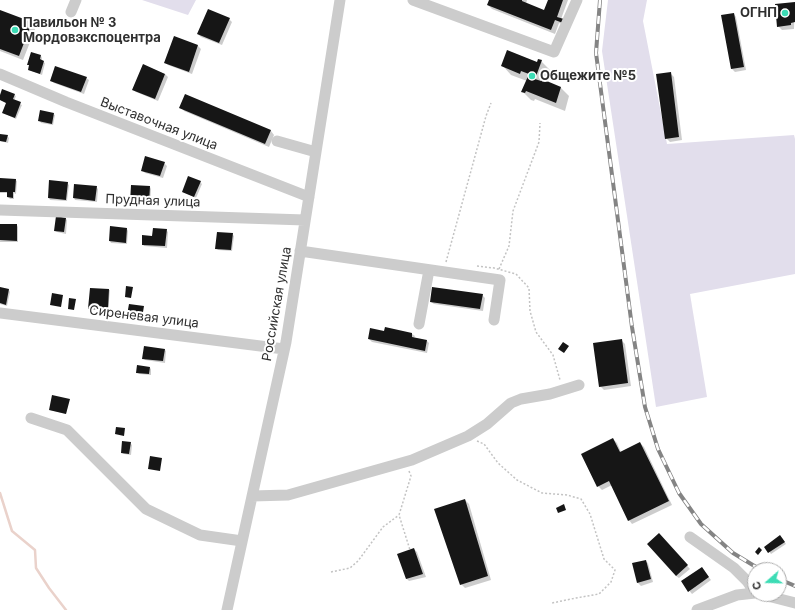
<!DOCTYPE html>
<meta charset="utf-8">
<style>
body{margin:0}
#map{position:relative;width:795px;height:610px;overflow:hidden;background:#fff;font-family:Inter,sans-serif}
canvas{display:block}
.north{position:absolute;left:747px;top:562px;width:40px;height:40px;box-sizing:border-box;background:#fff;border:1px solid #acacac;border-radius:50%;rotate:250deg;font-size:11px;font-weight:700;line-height:16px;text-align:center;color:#2f2f2f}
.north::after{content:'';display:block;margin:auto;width:14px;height:18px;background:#3cdcb5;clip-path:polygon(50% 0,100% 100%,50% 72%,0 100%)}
</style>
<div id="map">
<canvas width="795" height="610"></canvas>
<div class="north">С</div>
</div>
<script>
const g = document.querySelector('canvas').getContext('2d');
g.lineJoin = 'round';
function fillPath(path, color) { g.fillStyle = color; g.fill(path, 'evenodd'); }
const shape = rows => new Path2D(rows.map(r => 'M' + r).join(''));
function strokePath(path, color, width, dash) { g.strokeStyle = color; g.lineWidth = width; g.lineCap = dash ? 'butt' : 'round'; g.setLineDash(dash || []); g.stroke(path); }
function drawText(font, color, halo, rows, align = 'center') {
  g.font = font + ' Inter,sans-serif'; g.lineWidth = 4; g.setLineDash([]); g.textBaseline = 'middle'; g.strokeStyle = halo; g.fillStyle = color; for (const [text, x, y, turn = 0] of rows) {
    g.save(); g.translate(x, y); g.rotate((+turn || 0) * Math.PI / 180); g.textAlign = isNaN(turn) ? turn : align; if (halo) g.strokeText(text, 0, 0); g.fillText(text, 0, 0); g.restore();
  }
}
const green = shape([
 [142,0,196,0,188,15],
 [608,0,647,0,643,21,667,144,794,135,795,139,795,274,690,294,707,397,656,407,602,51]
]);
const shadow = shape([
 [490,0,527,0,526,4,545,11,549,0,568,0,561,19,567,26,559,23,555,34,492,9,488,5],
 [795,3,794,29,782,30,778,26],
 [0,11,32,23,36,27,23,60,0,51],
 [734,14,736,17,746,70,735,72,732,69],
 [229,19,232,22,222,45,201,37,198,34],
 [175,37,198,46,201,49,192,74,168,65,165,62],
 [41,56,42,58,41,61,45,63,42,75,29,70,30,66,29,65],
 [541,61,550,70,545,82,561,88,569,96,565,111,535,99,534,101,531,100,523,92,527,81,511,75,503,66,537,63],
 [143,65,165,74,168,77,158,101,136,92,133,89],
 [670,73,674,77,682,140,670,142,666,138],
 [86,78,89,80,84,94,54,83,51,80],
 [14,95,16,96,14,101,22,105,16,119,3,113,7,103,0,100,0,98],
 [186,95,271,131,274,135,269,147,184,111,181,107],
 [53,114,55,115,53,125,41,123,40,121],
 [0,135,7,136,9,138,8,143,0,141],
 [164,163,167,166,163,178,145,173,142,170],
 [0,179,15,180,17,181,16,194,14,193,14,199,10,199,8,197,8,193,0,193],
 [200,182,202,184,196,198,183,192],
 [67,183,69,185,67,201,50,200,49,198],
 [96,187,98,189,97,202,75,200,74,198],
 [150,187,151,189,150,205,132,204,131,202],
 [66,219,67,220,66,234,57,232,55,231],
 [0,225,17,225,18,227,18,242,0,242],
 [127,229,128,231,127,244,111,243,110,241],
 [166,230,168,232,167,248,144,246,143,244,153,237],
 [232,234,234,236,232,251,218,250,216,248],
 [0,288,9,290,10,292,7,306,0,304],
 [91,289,110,290,108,310,89,309],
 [482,295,485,298,483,311,434,304,431,302],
 [385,332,412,334,415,336,414,338,427,341,429,343,427,353,372,342,369,339],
 [621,340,625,344,631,386,604,390,600,386],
 [165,350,166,351,165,363,145,360,143,358],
 [150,368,151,369,151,375,139,374,137,372],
 [69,400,66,414,50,410],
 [613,439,617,443,621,452,640,443,644,447,672,505,632,524,629,520,612,485,602,490,598,486],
 [130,443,132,445,131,455,124,454,122,453],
 [465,500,469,504,491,580,465,588,461,584],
 [662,537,690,569,679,578,676,576],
 [782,538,786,544,771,554,766,547],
 [414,549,417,552,426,577,409,581,406,578],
 [645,561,648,563,653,582,641,586,638,583,633,564],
 [704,571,711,580,692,594,682,582]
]);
const stream = shape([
 [0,493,12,531,35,550,36,568,49,588,66,610]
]);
const building = shape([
 [489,0,522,0,522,1,544,10,548,0,563,0,557,17,564,19,563,23,555,20,551,30,487,5],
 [795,2,795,22,791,23,791,25,777,27,775,4],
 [208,9,230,18,219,43,197,34],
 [0,10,32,22,19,56,0,49],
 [734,13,744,67,731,69,721,15],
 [174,36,198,45,189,72,164,63],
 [507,50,537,62,538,59,542,60,535,79,541,81,542,79,561,87,556,103,526,91,525,93,521,92,529,74,521,71,520,74,501,66],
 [31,52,41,55,40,59,44,61,40,74,28,70,29,65,27,65],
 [143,64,165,74,155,99,132,90],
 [55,66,87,77,81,92,50,81],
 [671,72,679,137,665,139,656,74],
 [2,89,15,94,13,99,21,102,15,118,2,113,6,103,0,100,0,95],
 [185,94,271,130,265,144,179,108],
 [40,110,54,113,52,124,38,121],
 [0,134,8,135,6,142,0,141],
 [145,156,165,162,160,176,141,171],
 [188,176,201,181,194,197,182,192],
 [0,178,16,179,15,192,13,192,13,198,7,197,7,192,0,192],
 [49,180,68,182,66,200,48,198],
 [74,184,97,186,95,201,73,198],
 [131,185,150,186,149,204,130,203],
 [56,216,66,218,64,232,54,231],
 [0,224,17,224,17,241,0,240],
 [110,226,127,228,126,243,109,241],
 [153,228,167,229,165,246,142,245,142,235,152,236],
 [217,232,233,233,231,250,215,249],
 [126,286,133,287,131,298,125,297],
 [0,287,9,289,6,305,0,303],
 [432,287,483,294,480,309,430,302],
 [90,288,109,289,108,310,88,309],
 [52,293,63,295,61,307,50,305],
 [69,298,76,299,74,310,68,309],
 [129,304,144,306,142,318,127,315],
 [385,327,412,333,412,337,427,340,425,351,368,339,370,328,384,331],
 [622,339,628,383,599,387,593,343],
 [563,342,569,346,564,353,558,349],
 [144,346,165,349,163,361,142,359],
 [137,365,150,367,149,374,136,373],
 [52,395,70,399,66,414,49,410],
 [116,427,125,428,124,436,115,434],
 [613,438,620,452,640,442,669,501,628,521,609,481,597,487,581,454],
 [122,441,131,442,129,454,121,453],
 [150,456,162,458,160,471,148,469],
 [465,499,488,576,460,585,434,509],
 [564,504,566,510,558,513,556,508],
 [659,533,688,565,676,576,647,544],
 [780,535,785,542,768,553,764,547],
 [759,547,762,550,758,555,755,552],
 [414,548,423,574,406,579,397,554],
 [646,560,651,579,637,583,632,563],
 [702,567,709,577,688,592,681,581]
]);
const path = shape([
 [446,262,486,116,491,103],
 [477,266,494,268,516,274,529,288,530,311,536,332,553,355,560,380],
 [499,269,509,246,513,211,539,142,540,123],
 [477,441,484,444,498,463,517,480,542,493,567,495,581,499,590,514,604,559,615,570,611,582,599,594,576,598,552,603],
 [409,471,411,476,399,515,410,550],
 [331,572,350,568,358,561,383,527,399,515]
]);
const minor = shape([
 [413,0,554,52,577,0],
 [71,12,76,0],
 [0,74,66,102,309,197],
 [277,141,316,152],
 [0,210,305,220],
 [300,251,500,280,494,320],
 [0,313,284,349],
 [419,324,429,270],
 [31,418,67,430,146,509,200,535,242,541],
 [252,496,288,495,412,460,468,436,487,424,511,403,521,399,550,394,579,385],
 [690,537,734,568,747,581,755,593],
 [760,594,795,603],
 [227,610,286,342,340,0],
 [697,610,737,595,755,593]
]);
const rail = shape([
 [600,0,596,53,632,327,645,407,658,449,679,493,701,524,733,553,761,570],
 [779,579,795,586]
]);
const markers = [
 [785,13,4,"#3cdcb5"],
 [15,30,4,"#3cdcb5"],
 [532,76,4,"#3cdcb5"]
];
const poiNames = [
 ["ОГНП",777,13,"right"],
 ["Павильон № 3",23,23],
 ["Мордовэкспоцентра",23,38],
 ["Общежите №5",540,76]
];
const streetNames = [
 ["Выставочная улица",159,124,21],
 ["Прудная улица",153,201,2],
 ["Российская улица",277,304,-80],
 ["Сиреневая улица",144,317,7]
];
fillPath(green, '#e2deec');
fillPath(shadow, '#0003');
strokePath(stream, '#ead2cb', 2.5);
fillPath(building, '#161616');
strokePath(path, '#c3c3c3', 1.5, [2, 2]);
strokePath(minor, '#ccc', 11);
strokePath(rail, '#848484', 4);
strokePath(rail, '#fff', 2.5, [8]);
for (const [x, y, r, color] of markers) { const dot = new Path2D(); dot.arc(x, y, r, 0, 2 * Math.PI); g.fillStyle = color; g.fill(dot); strokePath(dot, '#fff', 1.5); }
drawText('bold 13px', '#2f2f2f', '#fff', poiNames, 'left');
drawText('13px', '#2f2f2f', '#fff', streetNames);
</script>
